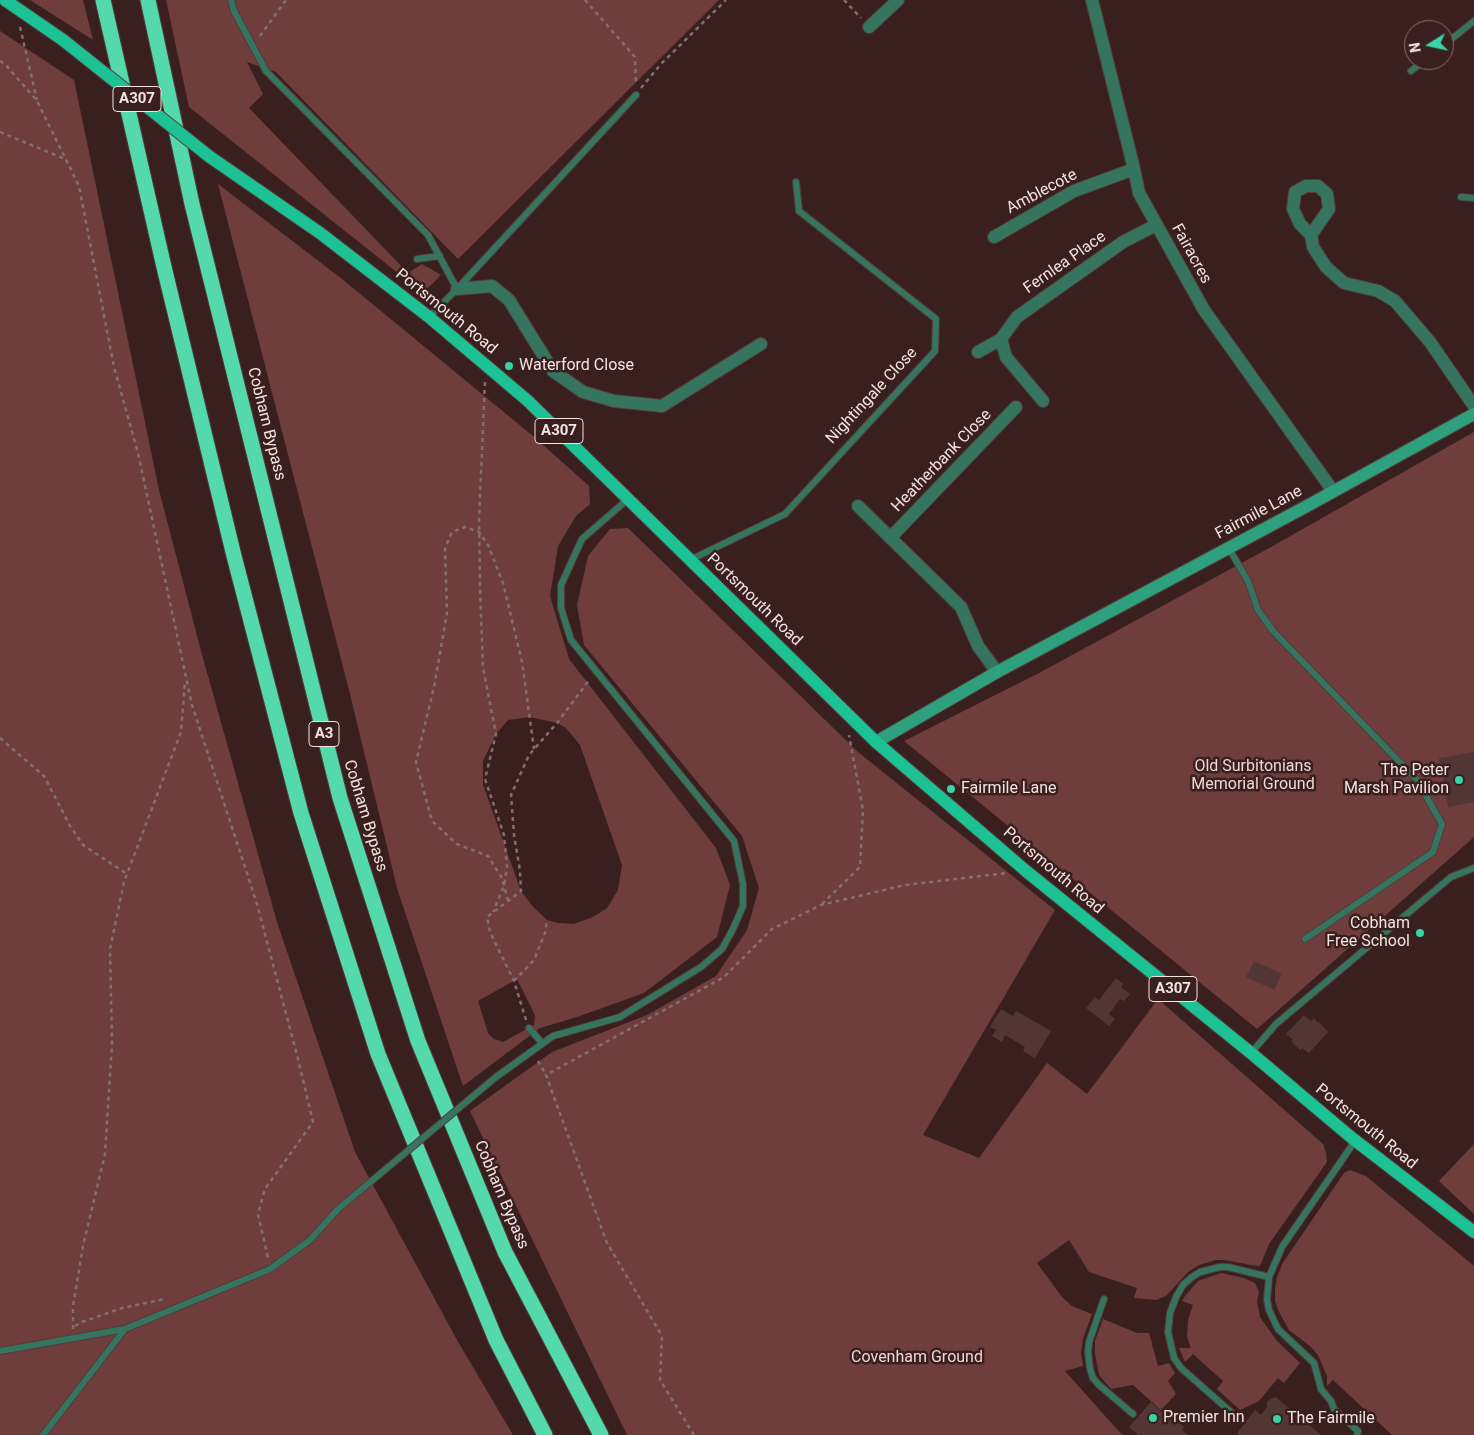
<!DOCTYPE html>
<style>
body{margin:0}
#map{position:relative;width:1474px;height:1435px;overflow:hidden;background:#39201f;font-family:Roboto,sans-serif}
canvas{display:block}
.north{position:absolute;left:1404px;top:20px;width:50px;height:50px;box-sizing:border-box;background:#39201f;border:1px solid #846e6d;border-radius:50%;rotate:260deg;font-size:14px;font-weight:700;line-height:20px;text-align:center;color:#f5e3e1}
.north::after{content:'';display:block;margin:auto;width:18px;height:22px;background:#38d4a6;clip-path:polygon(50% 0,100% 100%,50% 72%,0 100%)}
</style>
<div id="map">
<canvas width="1474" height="1435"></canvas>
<div class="north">N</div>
</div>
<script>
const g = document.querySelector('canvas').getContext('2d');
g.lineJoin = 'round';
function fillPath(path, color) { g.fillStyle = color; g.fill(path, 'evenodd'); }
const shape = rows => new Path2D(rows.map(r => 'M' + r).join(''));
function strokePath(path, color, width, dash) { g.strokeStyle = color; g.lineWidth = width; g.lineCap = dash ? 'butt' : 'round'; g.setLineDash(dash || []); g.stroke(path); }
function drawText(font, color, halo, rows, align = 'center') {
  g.font = font + ' Roboto,sans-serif'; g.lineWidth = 5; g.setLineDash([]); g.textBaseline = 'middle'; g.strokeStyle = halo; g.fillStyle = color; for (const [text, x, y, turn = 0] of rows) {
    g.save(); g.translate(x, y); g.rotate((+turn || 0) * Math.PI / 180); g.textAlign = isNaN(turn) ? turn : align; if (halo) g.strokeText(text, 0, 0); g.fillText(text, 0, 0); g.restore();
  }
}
const green = shape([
 [30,0,83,0,93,40],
 [166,0,719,0,458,259,276,72,247,62,263,94,249,108,408,273,422,264,441,275,423,293,189,107],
 [0,31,74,80,159,490,201,651,277,922,355,1152,457,1340,513,1435,0,1435],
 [218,184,342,279,533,436,589,486,590,504,576,516,558,546,550,596,569,659,716,848,730,885,717,937,644,993,577,1017,540,1028,463,1086,397,888,349,690],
 [530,717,557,723,566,728,580,745,622,865,618,890,607,908,593,917,574,924,558,923,547,920,534,908,521,891,483,785,483,761,496,734,508,720],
 [517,979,535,1015,534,1025,503,1042,494,1039,488,1033,478,1001],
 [1474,432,1474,837,1257,1029,904,741,1039,673,1271,547],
 [628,528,858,752,1055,910,923,1135,979,1158,1047,1063,1087,1094,1158,999,1323,1144,1326,1152,1327,1162,1269,1244,1260,1266,1256,1266,1225,1260,1216,1260,1199,1265,1188,1272,1166,1296,1156,1300,1134,1298,1137,1288,1089,1272,1069,1240,1037,1263,1062,1297,1072,1306,1092,1314,1083,1339,1081,1353,1083,1366,1065,1371,1114,1426,1123,1435,627,1435,470,1111,552,1052,647,1015,716,976,747,930,759,888,742,836,584,645,577,605,588,556,610,529],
 [1474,1144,1474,1214,1439,1181],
 [1350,1170,1366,1176,1474,1266,1474,1435,1392,1435,1333,1380,1327,1386,1327,1376,1318,1355,1310,1346,1289,1330,1279,1312,1275,1301,1275,1289,1277,1278,1282,1264,1344,1173],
 [1221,1273,1244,1278,1255,1283,1259,1292,1257,1301,1260,1317,1277,1341,1300,1363,1284,1383,1278,1378,1259,1401,1240,1410,1217,1389,1223,1381,1193,1354,1185,1362,1179,1348,1191,1348,1187,1337,1188,1320,1193,1305,1182,1301,1185,1296,1198,1281],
 [1103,1319,1137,1333,1149,1333,1158,1366,1169,1363,1175,1373,1168,1381,1176,1394,1161,1410,1133,1385,1111,1389,1099,1375,1095,1353,1095,1341]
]);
const building = shape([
 [1474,752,1474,802,1448,807,1439,758],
 [1254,961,1282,974,1274,990,1246,977],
 [1116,978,1123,984,1121,987,1130,994,1124,1001,1120,999,1109,1014,1115,1019,1109,1026,1086,1008,1095,997,1099,1000],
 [1001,1009,1013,1016,1016,1011,1051,1031,1035,1058,1023,1051,1025,1047,1005,1035,1002,1042,992,1036,996,1030,990,1027],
 [1304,1015,1311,1021,1314,1018,1318,1023,1319,1022,1328,1032,1309,1053,1302,1048,1300,1050,1291,1041,1293,1040,1286,1034],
 [1276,1397,1293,1412,1296,1409,1312,1423,1309,1425,1321,1435,1239,1435,1237,1433,1255,1410,1261,1415,1267,1407,1267,1402,1270,1399],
 [1151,1402,1171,1420,1173,1417,1184,1427,1182,1430,1188,1435,1138,1435,1129,1427]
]);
const path = shape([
 [585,0,635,57,636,84],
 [844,0,861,18],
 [20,27,37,100],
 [260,36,286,0],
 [0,61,5,64,37,101,79,186,114,367,138,453,192,705,257,904,298,1059,313,1122,265,1189,258,1214,268,1258],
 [641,88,661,64,726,0],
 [0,132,65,159],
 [485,382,479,520,480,587,483,668,496,734,485,779,504,835,507,867,504,886,493,912],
 [0,738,44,776,70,826,83,845,127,874],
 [508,901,502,878,488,856,457,844,432,821,416,762,434,687,447,613,445,548,452,532,465,527,479,532,488,545,503,583,522,662,534,749],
 [822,904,860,867,863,810,849,735],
 [514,981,534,960,545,933,547,920],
 [526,1020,514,981,490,932,487,917,521,891,520,871,514,835,511,795,529,755,557,723,590,679],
 [538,1061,546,1075],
 [75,1326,82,1322,122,1308,165,1299],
 [73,1329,73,1306,83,1246,105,1154,112,1043,110,949,124,882,181,732,185,682],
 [694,1435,660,1380,662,1336,607,1243,546,1075,724,977,772,929,821,905,905,885,1007,873]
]);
const lane = shape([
 [231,0,234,11,266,71,428,235,457,289],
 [1444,45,1474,21],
 [1411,71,1425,60],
 [1461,197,1474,198],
 [417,259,440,256],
 [429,317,457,289,636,95],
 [1228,547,1248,581,1258,610,1273,631,1417,780,1442,824,1433,852,1305,939],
 [690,560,785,514,935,351,936,319,799,211,796,182],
 [529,1028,542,1043],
 [1251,1053,1276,1024,1451,877,1474,868],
 [496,1077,553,1036,620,1017,701,967,722,949,733,929,743,906,743,884,734,841,571,640,561,608,561,585,582,539,628,499],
 [1355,1141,1282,1247,1269,1277,1267,1300,1269,1310,1278,1329,1314,1363,1321,1389,1331,1401,1334,1409,1358,1431,1357,1435],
 [1104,1299,1089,1342,1088,1352,1090,1369,1093,1378,1099,1385,1133,1414],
 [0,1351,125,1329],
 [1232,1413,1181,1368,1174,1358,1168,1332,1170,1313,1176,1297,1183,1285,1192,1277,1200,1272,1220,1267,1228,1267,1269,1277],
 [43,1435,125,1329,270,1269,310,1240,338,1209]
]);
const street = shape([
 [1092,0,1134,169,1139,193,1204,310,1333,491],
 [869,27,898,0],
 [1311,235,1329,209,1327,194,1318,186,1306,186,1295,192,1293,209,1300,224,1311,235,1313,247,1326,267,1344,283,1378,291,1395,301,1430,342,1474,406],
 [994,237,1074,191,1134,169],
 [457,289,492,286,509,300,553,371,583,392,614,401,662,406,761,344],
 [978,352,1001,339],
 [1043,401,1006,357,1001,339,1017,317,1123,242,1156,225],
 [858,506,961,607,978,646,997,672],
 [891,537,1016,407]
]);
const secondary = shape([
 [876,742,997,672,1307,506,1474,414]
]);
const primary = shape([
 [5,0,63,40],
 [210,157,320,233,429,317,528,401,876,742,1026,871,1251,1053,1352,1138,1474,1232]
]);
const highway = shape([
 [103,0,164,267,234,556,301,813,378,1054,496,1340,545,1435],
 [148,0,192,204,340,798,418,1041,505,1252,601,1435]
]);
const laneBridge = shape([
 [338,1209,496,1077]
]);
const primaryBridge = shape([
 [63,40,210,157]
]);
const markers = [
 [509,366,5,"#38d4a6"],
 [1459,780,5,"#38d4a6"],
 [951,789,5,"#38d4a6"],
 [1420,933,5,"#38d4a6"],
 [1153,1418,5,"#38d4a6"],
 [1277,1419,5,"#38d4a6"]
];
const shields = [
 [137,99,48],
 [559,431,48],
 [324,734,30],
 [1173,989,48]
];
const shieldNames = [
 ["A307",137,99],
 ["A307",559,431],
 ["A3",324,734],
 ["A307",1173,989]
];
const streetNames = [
 ["Amblecote",1042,192,-28],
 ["Fairacres",1191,254,61],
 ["Fernlea Place",1065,263,-35],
 ["Portsmouth Road",446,312,39],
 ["Nightingale Close",872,396,-47],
 ["Cobham Bypass",266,424,76],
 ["Heatherbank Close",942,461,-46],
 ["Fairmile Lane",1259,513,-28],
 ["Portsmouth Road",754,600,44],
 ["Cobham Bypass",365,816,73],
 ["Portsmouth Road",1053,871,40],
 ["Portsmouth Road",1366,1127,39],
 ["Cobham Bypass",501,1195,67]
];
const poiNames = [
 ["Waterford Close",519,366],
 ["The Peter",1449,771,"right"],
 ["Marsh Pavilion",1449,789,"right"],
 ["Fairmile Lane",961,789],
 ["Cobham",1410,924,"right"],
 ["Free School",1410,942,"right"],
 ["Premier Inn",1163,1418],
 ["The Fairmile",1287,1419]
];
const parkNames = [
 ["Old Surbitonians",1253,767],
 ["Memorial Ground",1253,785],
 ["Covenham Ground",917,1358]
];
fillPath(green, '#6f3e3c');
fillPath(building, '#513634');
strokePath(lane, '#533b3a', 8);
strokePath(street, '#533b3a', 14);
strokePath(secondary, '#533b3a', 14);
strokePath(primary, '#533b3a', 14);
strokePath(highway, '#533b3a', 17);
strokePath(path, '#856f6e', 2.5, [4, 4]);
strokePath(lane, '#35755f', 6);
strokePath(street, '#35755f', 12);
strokePath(secondary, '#2fa07d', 12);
strokePath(primary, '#1cc194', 12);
strokePath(highway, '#54d9ad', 15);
strokePath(laneBridge, '#533b3a', 8, []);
strokePath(primaryBridge, '#533b3a', 14, []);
strokePath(laneBridge, '#35755f', 6);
strokePath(primaryBridge, '#1cc194', 12);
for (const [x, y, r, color] of markers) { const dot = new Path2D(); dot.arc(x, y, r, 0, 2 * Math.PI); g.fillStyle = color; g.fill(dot); strokePath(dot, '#39201f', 2); }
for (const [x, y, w] of shields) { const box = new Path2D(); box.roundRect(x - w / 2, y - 12.5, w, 25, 4); g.fillStyle = '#39201f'; g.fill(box); strokePath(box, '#f5e3e1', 1); }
drawText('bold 15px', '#f5e3e1', null, shieldNames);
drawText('16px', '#f5e3e1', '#39201f', streetNames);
drawText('16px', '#f5e3e1', '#39201f', poiNames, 'left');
drawText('16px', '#f0d7d6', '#39201f', parkNames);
</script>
